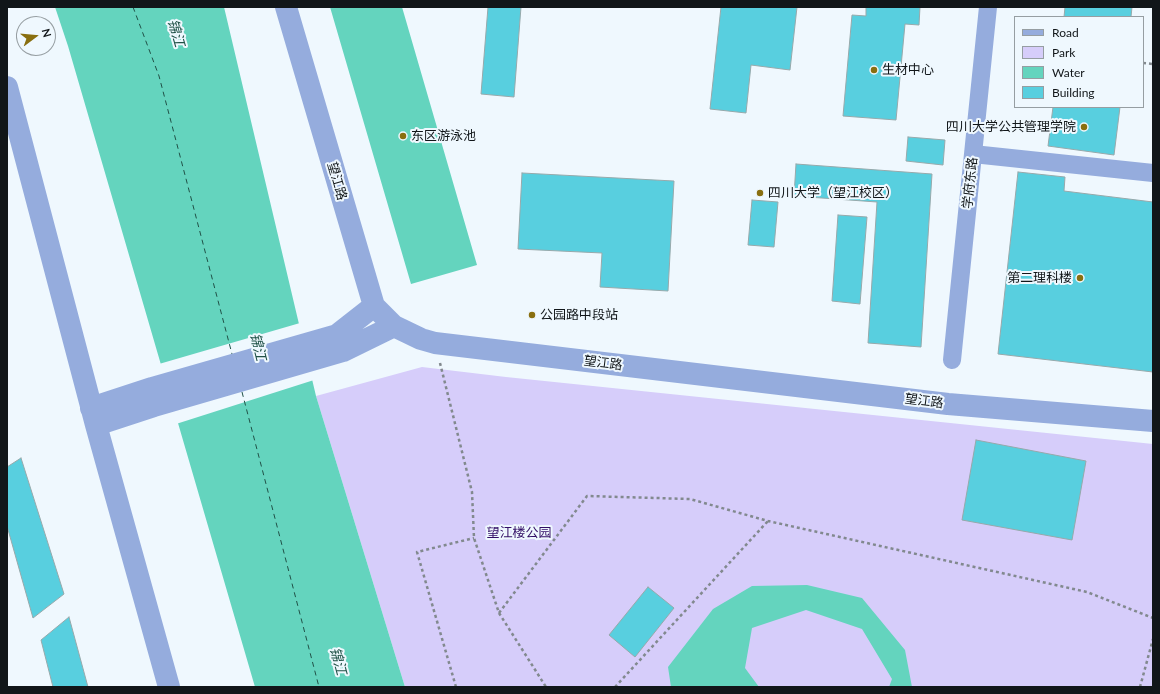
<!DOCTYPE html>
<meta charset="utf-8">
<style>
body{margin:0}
#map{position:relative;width:1160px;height:694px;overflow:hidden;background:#eff8fe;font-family:Lato,sans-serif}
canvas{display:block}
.frame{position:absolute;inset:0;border:8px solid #111619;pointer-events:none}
.legend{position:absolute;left:1014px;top:16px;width:130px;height:92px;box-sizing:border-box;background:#eff8fe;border:1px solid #969ea2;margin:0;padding:5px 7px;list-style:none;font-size:12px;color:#111619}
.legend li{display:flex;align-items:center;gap:8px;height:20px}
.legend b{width:20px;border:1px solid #969ea2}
.north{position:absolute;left:16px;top:16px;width:40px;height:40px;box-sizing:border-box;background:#eff8fe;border:1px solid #969ea2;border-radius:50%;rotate:74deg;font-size:11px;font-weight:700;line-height:16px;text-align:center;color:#111619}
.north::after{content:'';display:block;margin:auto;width:14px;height:18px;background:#896f10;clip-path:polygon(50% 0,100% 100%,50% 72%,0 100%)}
</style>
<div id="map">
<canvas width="1160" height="694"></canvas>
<div class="frame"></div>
<ul class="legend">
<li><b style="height:5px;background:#95acdd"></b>Road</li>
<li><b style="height:11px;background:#d6cdfa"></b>Park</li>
<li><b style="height:11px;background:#64d4be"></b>Water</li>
<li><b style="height:11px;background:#58cfdf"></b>Building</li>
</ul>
<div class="north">N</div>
</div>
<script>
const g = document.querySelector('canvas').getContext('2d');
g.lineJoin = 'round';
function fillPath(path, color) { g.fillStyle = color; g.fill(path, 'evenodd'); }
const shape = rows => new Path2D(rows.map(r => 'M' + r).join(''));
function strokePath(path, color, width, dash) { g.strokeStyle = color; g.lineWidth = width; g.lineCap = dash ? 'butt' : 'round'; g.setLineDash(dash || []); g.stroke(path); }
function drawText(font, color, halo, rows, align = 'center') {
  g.font = font + ' Lato,"Noto Sans SC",sans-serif'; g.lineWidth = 4; g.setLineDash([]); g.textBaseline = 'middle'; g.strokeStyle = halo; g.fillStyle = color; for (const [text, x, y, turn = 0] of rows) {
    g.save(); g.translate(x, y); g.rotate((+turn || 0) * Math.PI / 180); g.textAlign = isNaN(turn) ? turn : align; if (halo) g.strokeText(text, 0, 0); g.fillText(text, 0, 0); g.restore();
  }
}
const green = shape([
 [422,367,506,377,1153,444,1153,687,405,687,316,396]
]);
const water = shape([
 [55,7,224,7,316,396,405,687,255,687,68,46],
 [330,7,402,7,477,265,411,284],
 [807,585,862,598,905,650,912,687,889,687,892,679,862,629,806,610,752,628,745,668,759,687,671,687,668,667,713,609,752,586]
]);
const pier = shape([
 [300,323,314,380,176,424,159,364]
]);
const ferry = shape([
 [133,7,159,76,232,354],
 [242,392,319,687]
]);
const building = shape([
 [488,7,521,7,514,97,481,94,488,7],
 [721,7,797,7,790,70,751,65,746,113,710,109,721,7],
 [866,7,920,7,919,25,905,24,896,120,843,116,852,15,866,16,866,7],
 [1065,7,1132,7,1131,17,1064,17,1065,7],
 [1053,107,1120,107,1114,155,1048,146,1053,107],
 [908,137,945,140,943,165,906,161,908,137],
 [796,164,932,174,921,347,868,343,877,202,794,196,796,164],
 [1018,172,1065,177,1064,191,1153,202,1153,372,998,354,1018,172],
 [522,173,674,181,668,291,600,287,602,253,518,249,522,173],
 [752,200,778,202,774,247,748,245,752,200],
 [838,215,867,217,860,304,832,301,838,215],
 [976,440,1086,461,1072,540,962,520,976,440],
 [21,458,64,594,33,618,7,526,7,467,21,458],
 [648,587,674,608,635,657,609,635,648,587],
 [69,617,88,687,53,687,41,640,69,617]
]);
const path = shape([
 [1143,63,1153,64],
 [440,363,472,492,474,538,499,613,546,687],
 [499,613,587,496,690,499,768,521,1087,592,1153,618],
 [456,687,417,552,474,538],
 [615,687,768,521],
 [1140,687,1153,639]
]);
const minor = shape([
 [973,154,1153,173],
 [952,360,988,7]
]);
const tertiary = shape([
 [286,7,374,306,394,326,421,339,435,343,948,404,1153,421],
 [7,87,96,425,169,687],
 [91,408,152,388,337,335,374,306],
 [96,425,154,406,343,351,394,326]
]);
const markers = [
 [874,70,4,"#896f10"],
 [1084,127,4,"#896f10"],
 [403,136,4,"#896f10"],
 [760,193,4,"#896f10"],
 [1080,278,4,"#896f10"],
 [532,315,4,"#896f10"]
];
const poiNames = [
 ["生材中心",882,70],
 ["四川大学公共管理学院",1076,127,"right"],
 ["东区游泳池",411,136],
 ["四川大学（望江校区）",768,193],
 ["第二理科楼",1072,278,"right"],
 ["公园路中段站",540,315]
];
const streetNames = [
 ["望江路",337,181,74],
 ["学府东路",970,183,-84],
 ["望江路",603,363,7],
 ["望江路",924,401,7]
];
const parkNames = [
 ["望江楼公园",519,533]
];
const waterNames = [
 ["锦江",176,33,74],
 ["锦江",258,347,76],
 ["锦江",338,661,75]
];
fillPath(green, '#d6cdfa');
fillPath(water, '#64d4be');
fillPath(pier, '#eff8fe');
strokePath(ferry, '#205147', 1, [5, 4]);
fillPath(building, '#58cfdf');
strokePath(building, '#97a9ab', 1);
strokePath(path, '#82898e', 2.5, [3, 3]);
strokePath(minor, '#95acdd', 18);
strokePath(tertiary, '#95acdd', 22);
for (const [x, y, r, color] of markers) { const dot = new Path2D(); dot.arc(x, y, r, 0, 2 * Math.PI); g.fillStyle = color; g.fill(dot); strokePath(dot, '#eff8fe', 1.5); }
drawText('13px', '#111619', '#eff8fe', poiNames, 'left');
drawText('13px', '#111619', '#eff8fe', streetNames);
drawText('13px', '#310d65', '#eff8fe', parkNames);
drawText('italic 14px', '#205147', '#eff8fe', waterNames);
</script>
